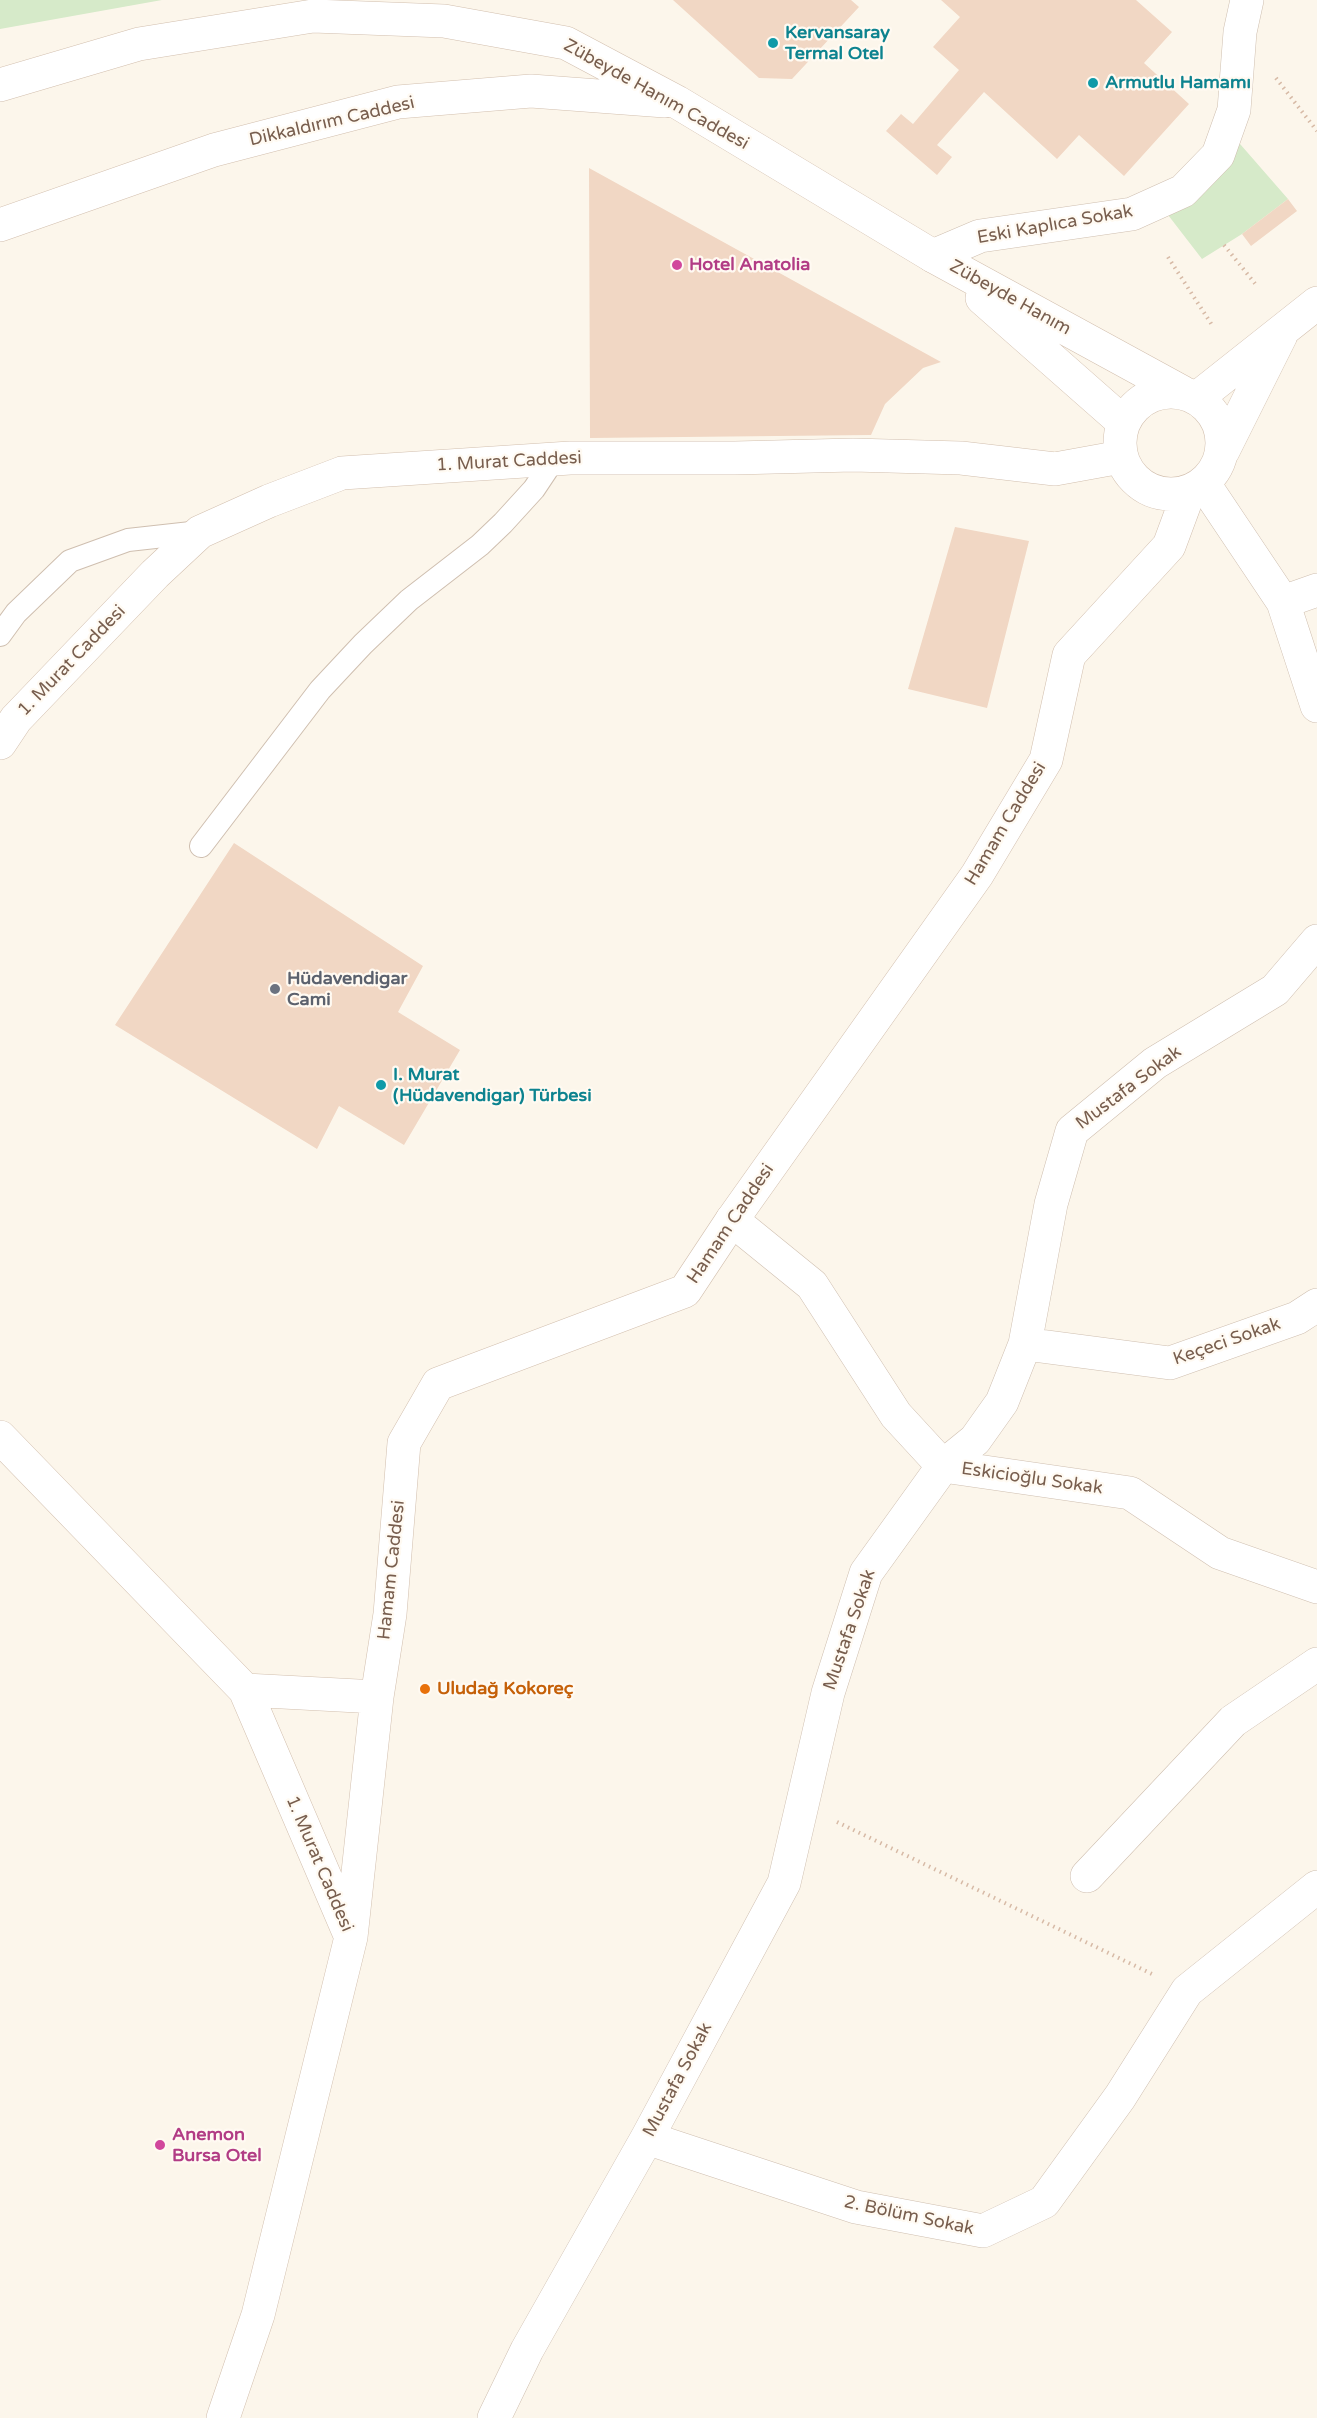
<!DOCTYPE html>
<meta charset="utf-8">
<style>
body{margin:0}
canvas{display:block;background:#fcf6eb}
</style>
<canvas width="1317" height="2418"></canvas>
<script>
const g = document.querySelector('canvas').getContext('2d');
g.lineJoin = 'round';
function fillPath(path, color) { g.fillStyle = color; g.fill(path, 'evenodd'); }
const shape = rows => new Path2D(rows.map(r => 'M' + r).join(''));
function strokePath(path, color, width, dash) { g.strokeStyle = color; g.lineWidth = width; g.lineCap = dash ? 'butt' : 'round'; g.setLineDash(dash || []); g.stroke(path); }
function drawText(font, color, halo, rows, align = 'center') {
  g.font = font + ' "Varela Round",sans-serif'; g.lineWidth = 4.5; g.setLineDash([]); g.textBaseline = 'middle'; g.strokeStyle = halo; g.fillStyle = color; for (const [text, x, y, turn = 0] of rows) {
    g.save(); g.translate(x, y); g.rotate((+turn || 0) * Math.PI / 180); g.textAlign = isNaN(turn) ? turn : align; if (halo) g.strokeText(text, 0, 0); g.fillText(text, 0, 0); g.restore();
  }
}
const green = shape([
 [0,0,162,0,0,29],
 [1227,129,1288,199,1242,234,1202,259,1158,202]
]);
const building = shape([
 [673,0,851,0,859,7,792,79,759,78],
 [941,0,1136,0,1172,32,1144,63,1189,104,1124,176,1079,135,1057,159,984,92,937,145,952,157,937,175,886,131,901,114,913,124,959,70,933,47,960,17],
 [589,168,941,362,923,368,885,404,871,435,590,438],
 [1288,199,1297,211,1251,246,1242,234],
 [955,527,1029,541,987,708,908,689],
 [234,843,423,966,398,1012,460,1050,404,1145,339,1106,317,1149,115,1025]
]);
const path = shape([
 [1276,78,1317,131],
 [1224,245,1257,286],
 [1168,257,1212,325],
 [837,1822,1152,1974]
]);
const lane = shape([
 [0,635,16,613,70,561,128,540,200,532],
 [201,846,320,690,363,644,409,600,480,545,503,523,534,489,554,459]
]);
const street = shape([
 [933,256,980,236,1132,214,1183,191,1218,155,1234,110,1240,32,1247,0],
 [1204,484,1283,602,1317,706],
 [1283,602,1317,590],
 [732,1220,812,1285,896,1415,943,1466,1130,1493,1220,1553,1317,1587],
 [1025,1344,1170,1363,1297,1318,1317,1305],
 [1087,1876,1233,1721,1317,1664],
 [647,2138,856,2207,983,2231,1044,2202,1120,2097,1187,1991,1317,1887],
 [494,2418,527,2350,647,2138,784,1883,828,1693,866,1573,943,1466,975,1440,1002,1402,1025,1344,1051,1204,1072,1131,1155,1063,1275,990,1317,941]
]);
const secondary = shape([
 [0,85,139,44,313,16,444,21,566,43,677,102,933,256,1182,392],
 [0,225,214,150,398,102,531,91,665,101],
 [982,298,1124,423],
 '1120 443a51 51 0 1 1 102 0a51 51 0 1 1-102 0Z',
 [1197,398,1317,303],
 [1223,451,1281,335],
 [0,743,16,719,155,574,200,532,269,501,342,473,570,458,735,458,853,455,961,458,1055,469,1121,457],
 [0,1437,245,1690,350,1935],
 [245,1690,377,1697],
 [223,2418,258,2315,351,1937,377,1697,390,1614,404,1443,438,1384,685,1291,732,1220,977,875,1046,760,1069,655,1169,546,1189,492]
]);
const markers = [
 [773,43,6,"#0f9aa8"],
 [1093,83,6,"#0f9aa8"],
 [677,265,6,"#d1479c"],
 [275,989,6,"#6b7280"],
 [381,1085,6,"#0f9aa8"],
 [425,1689,6,"#e8710a"],
 [160,2145,6,"#d1479c"]
];
const cultureNames = [
 ["Kervansaray",785,33],
 ["Termal Otel",785,54],
 ["Armutlu Hamamı",1105,83],
 ["I. Murat",393,1075],
 ["(Hüdavendigar) Türbesi",393,1096]
];
const streetNames = [
 ["Zübeyde Hanım Caddesi",656,95,29],
 ["Dikkaldırım Caddesi",332,122,-13],
 ["Eski Kaplıca Sokak",1055,225,-10],
 ["Zübeyde Hanım",1010,298,29],
 ["1. Murat Caddesi",509,462,-3],
 ["1. Murat Caddesi",72,661,-46],
 ["Hamam Caddesi",1006,824,-59],
 ["Mustafa Sokak",1129,1088,-37],
 ["Hamam Caddesi",731,1224,-56],
 ["Keçeci Sokak",1227,1342,-19],
 ["Eskicioğlu Sokak",1032,1479,8],
 ["Hamam Caddesi",392,1570,-84],
 ["Mustafa Sokak",850,1630,-71],
 ["1. Murat Caddesi",319,1864,67],
 ["Mustafa Sokak",678,2080,-62],
 ["2. Bölüm Sokak",909,2216,12]
];
const hotelNames = [
 ["Hotel Anatolia",689,265],
 ["Anemon",172,2135],
 ["Bursa Otel",172,2156]
];
const worshipNames = [
 ["Hüdavendigar",287,979],
 ["Cami",287,1000]
];
const foodNames = [
 ["Uludağ Kokoreç",437,1689]
];
fillPath(green, '#d6eac9');
fillPath(building, '#f1d7c4');
strokePath(lane, '#cfbfb0', 24);
strokePath(street, '#cfbfb0', 34);
strokePath(secondary, '#d2bfae', 34);
strokePath(path, '#d7baa6', 4, [1.5, 4.5]);
strokePath(lane, '#fff', 22);
strokePath(street, '#fff', 33);
strokePath(secondary, '#fff', 33);
for (const [x, y, r, color] of markers) { const dot = new Path2D(); dot.arc(x, y, r, 0, 2 * Math.PI); g.fillStyle = color; g.fill(dot); strokePath(dot, '#fffaf2', 2); }
drawText('bold 18px', '#0d838f', '#fffaf2', cultureNames, 'left');
drawText('18px', '#785e4e', '#fffaf2', streetNames);
drawText('bold 18px', '#b23c85', '#fffaf2', hotelNames, 'left');
drawText('bold 18px', '#5b616d', '#fffaf2', worshipNames, 'left');
drawText('bold 18px', '#c56008', '#fffaf2', foodNames, 'left');
</script>
